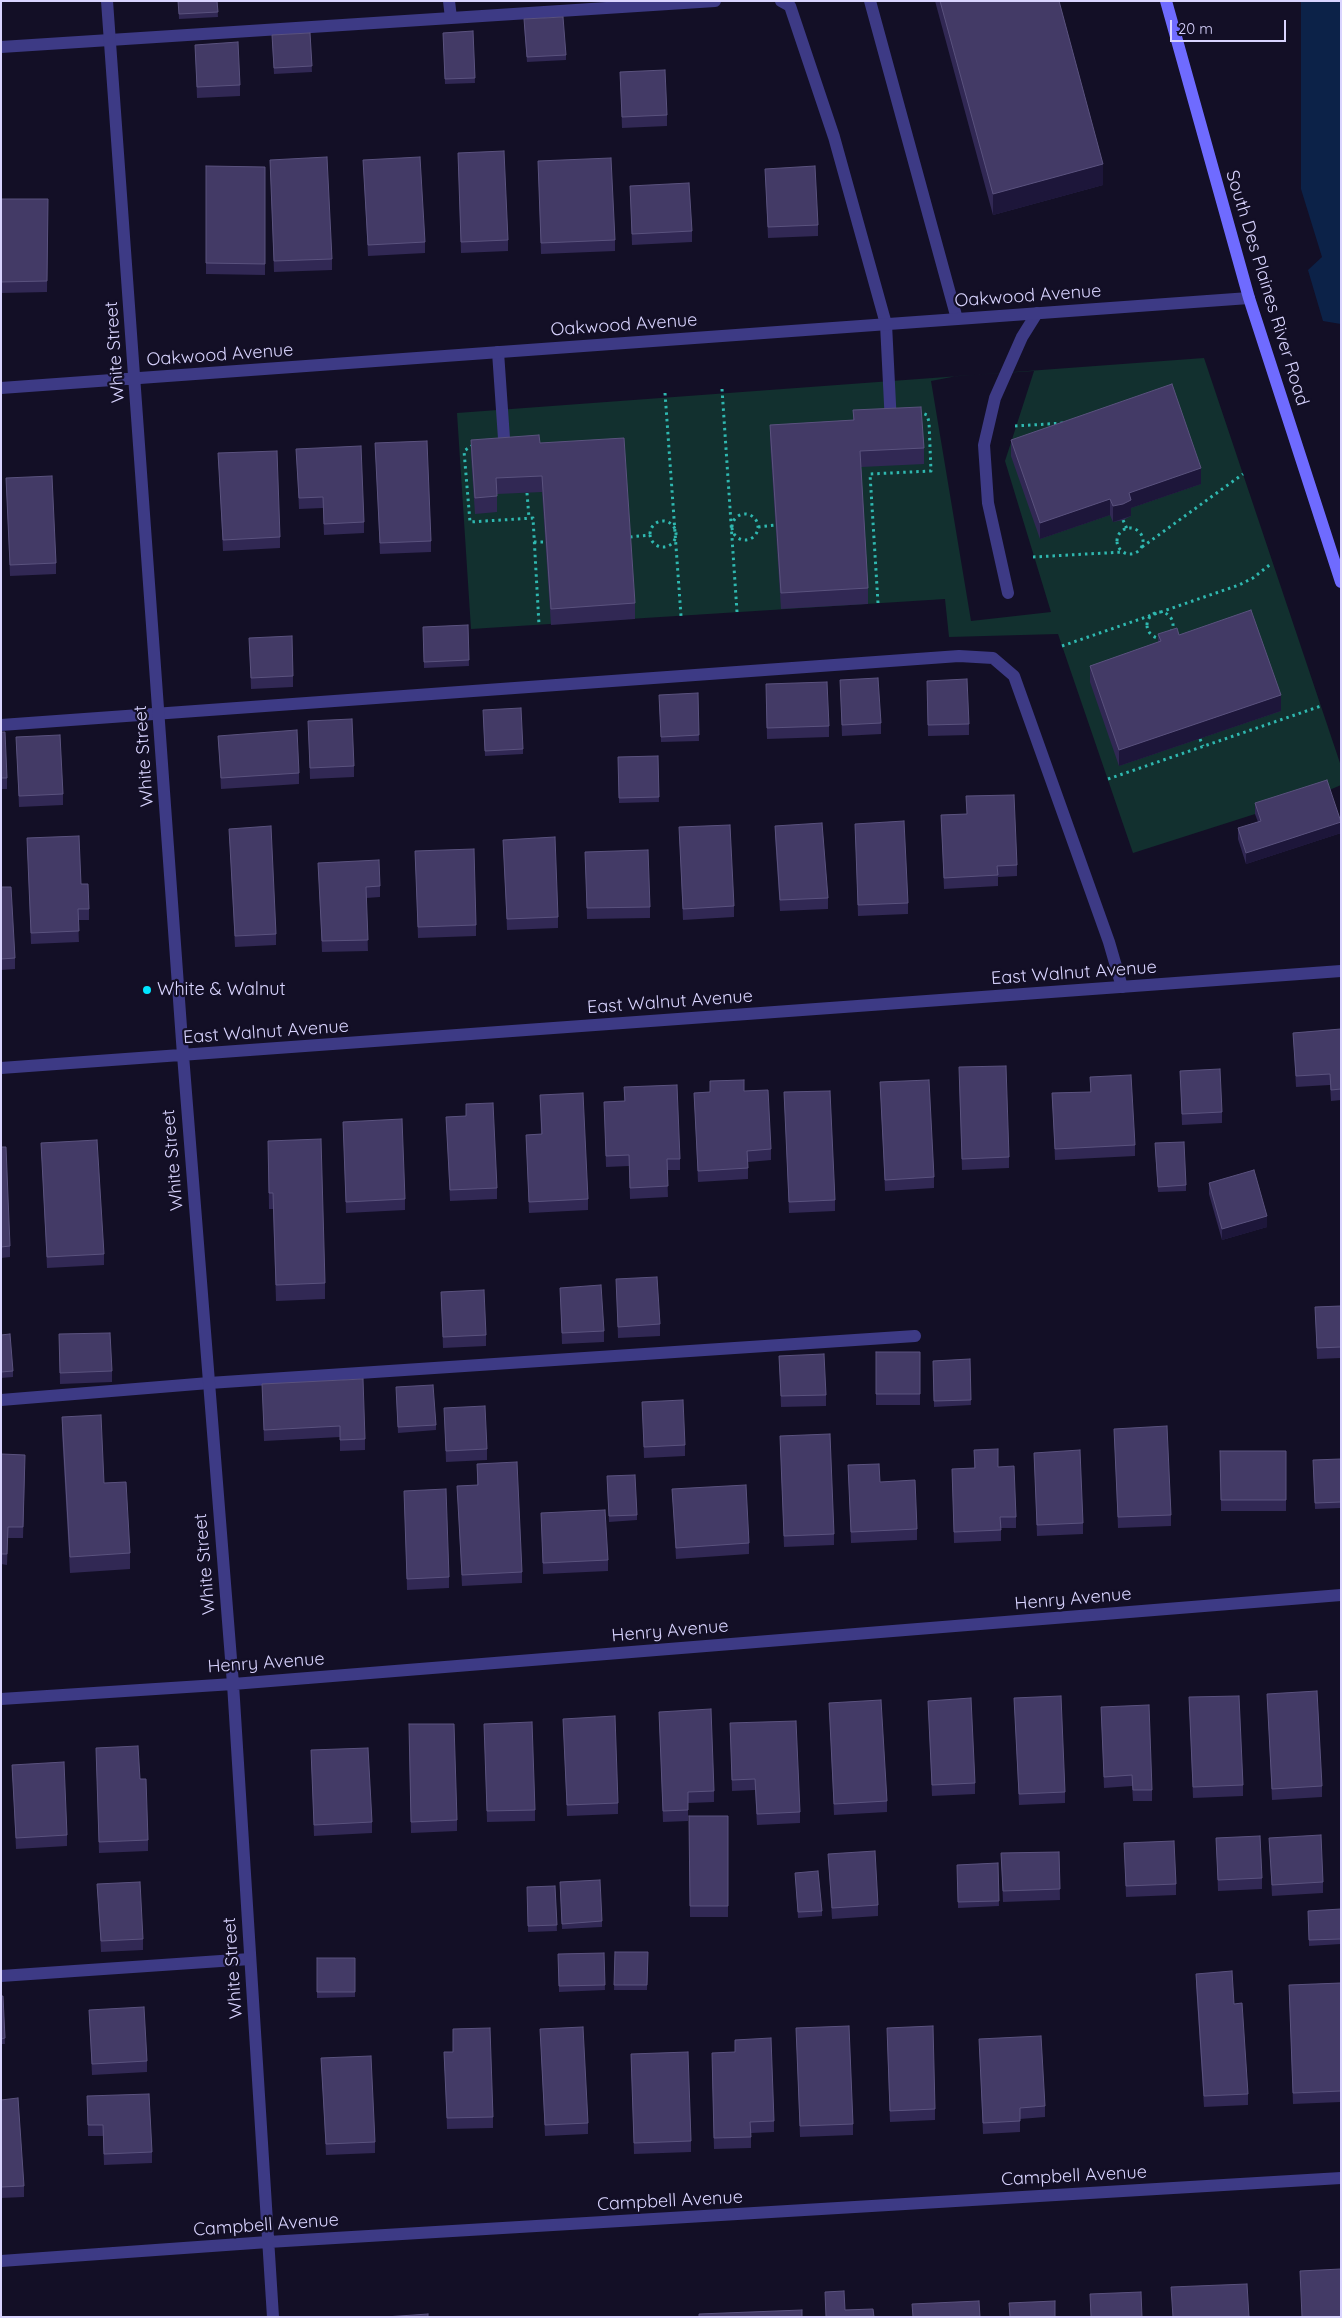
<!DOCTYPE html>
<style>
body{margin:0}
#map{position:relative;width:1342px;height:2318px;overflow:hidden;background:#130f26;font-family:Quicksand,sans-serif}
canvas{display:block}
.frame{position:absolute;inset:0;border:2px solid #d9d4ff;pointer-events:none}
.scale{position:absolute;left:1170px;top:20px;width:116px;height:22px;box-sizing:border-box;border:2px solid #d9d4ff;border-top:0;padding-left:6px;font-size:15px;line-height:18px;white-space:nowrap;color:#d9d4ff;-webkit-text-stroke:4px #130f26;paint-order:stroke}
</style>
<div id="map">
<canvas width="1342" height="2318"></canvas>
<div class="frame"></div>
<div class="scale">20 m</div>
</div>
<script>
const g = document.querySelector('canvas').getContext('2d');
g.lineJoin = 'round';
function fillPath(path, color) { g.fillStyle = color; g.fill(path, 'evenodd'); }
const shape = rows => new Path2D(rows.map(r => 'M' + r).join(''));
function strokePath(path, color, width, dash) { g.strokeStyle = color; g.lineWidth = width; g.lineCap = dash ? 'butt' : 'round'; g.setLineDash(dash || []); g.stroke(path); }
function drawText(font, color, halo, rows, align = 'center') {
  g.font = font + ' Quicksand,sans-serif'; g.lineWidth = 4.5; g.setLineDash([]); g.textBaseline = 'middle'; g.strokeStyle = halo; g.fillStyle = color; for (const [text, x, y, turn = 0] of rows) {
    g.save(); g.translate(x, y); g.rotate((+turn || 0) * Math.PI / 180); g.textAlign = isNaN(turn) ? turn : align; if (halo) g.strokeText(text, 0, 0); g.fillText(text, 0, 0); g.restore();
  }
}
const green = shape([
 [1204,358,1341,766,1341,785,1327,791,1133,853,1058,634,949,637,945,599,471,629,457,413],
 [1034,371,1005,461,1051,612,971,621,931,381,957,376]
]);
const water = shape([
 [1301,1,1341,1,1341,324,1323,321,1308,270,1322,257,1301,189]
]);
const path = shape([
 [722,389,737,612],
 [665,393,681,616],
 [1015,426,1064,423],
 [473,445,464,451,470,522,533,518,539,625],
 [527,493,529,518],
 '732 527a13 13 0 1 1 26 0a13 13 0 1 1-26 0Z',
 [1123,520,1127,529],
 '650 534a13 13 0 1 1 26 0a13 13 0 1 1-26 0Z',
 [758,527,776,525],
 '1117 541a13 13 0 1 1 26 0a13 13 0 1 1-26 0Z',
 [630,537,650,535],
 [534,542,545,542],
 [1142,547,1243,474],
 [1033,557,1123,552],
 [878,603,870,474,931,471,929,422,927,415,920,412],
 '1147 625a13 13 0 1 1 26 0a13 13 0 1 1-26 0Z',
 [1062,646,1239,585,1253,578,1272,563],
 [1200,739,1203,746],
 [1108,779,1321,706]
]);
const lane = shape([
 [449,1,451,18],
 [781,1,790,6,834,137,886,324,891,424],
 [870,1,957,319],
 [1,47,715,1],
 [498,352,505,453],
 [1008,593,988,503,984,445,995,398,1022,337,1037,313],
 [1,725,959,656,993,658,1014,676,1109,942,1122,987],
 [1,1400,209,1383,915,1336],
 [1,1976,250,1959]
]);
const street = shape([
 [107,1,183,1055,233,1684,273,2317],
 [1,388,1249,298],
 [1,1068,1341,971],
 [1,1699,233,1684,1341,1595],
 [1,2261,268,2242,1341,2178]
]);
const secondary = shape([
 [1166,1,1249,298,1341,582]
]);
const wall = shape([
 [178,1,217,1,218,17,179,19],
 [935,1,1059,1,1103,185,993,215],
 [524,25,566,55,566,60,527,62],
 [473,31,475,83,445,84,443,33],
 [310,33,312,72,274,74,272,41],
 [195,45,240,85,240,96,197,98],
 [620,72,667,115,667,126,622,128],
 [458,153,508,240,508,251,461,253],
 [270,160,332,259,332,270,274,272],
 [363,160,425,242,425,253,368,256],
 [538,161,615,240,615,251,541,254],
 [206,166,265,167,265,275,206,274],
 [765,169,818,225,818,236,768,238],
 [630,186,692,231,692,242,632,245],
 [1,199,48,199,47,292,1,293],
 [853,410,924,448,924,464,861,467,868,588,868,604,781,609,770,441,770,425,853,420],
 [471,440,540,443,635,603,635,619,551,625,542,492,497,494,497,512,475,514,471,456],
 [1011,440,1201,484,1131,508,1131,516,1123,520,1113,522,1110,515,1040,539,1011,456],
 [375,443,431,541,431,552,380,554],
 [296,449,364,522,364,533,324,535,323,508,299,509],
 [218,453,280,537,280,548,223,551],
 [6,478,56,563,56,574,10,576],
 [468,625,469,666,424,668,423,627],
 [1158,634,1179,635,1281,711,1119,766,1090,682,1090,666,1158,642],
 [249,638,293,676,293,687,251,689],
 [840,680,881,723,881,734,842,736],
 [927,692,969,724,969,735,928,736],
 [698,693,699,741,661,742,659,701],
 [766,695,829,726,829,737,767,739],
 [483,716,523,749,523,754,485,756],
 [308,721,354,766,354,777,310,779],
 [1,732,7,778,7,789,1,789],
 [218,736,299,773,299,784,221,789],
 [16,737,63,794,63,805,19,807],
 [658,756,659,802,619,803,618,757],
 [966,796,1017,865,1017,876,998,877,998,886,944,889,941,815,967,814],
 [1255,803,1341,833,1246,864,1238,839,1238,828,1258,822,1255,814],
 [855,824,908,903,908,914,858,916],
 [775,826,828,898,828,909,780,911,775,837],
 [679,827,734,906,734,917,683,920],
 [229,829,276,934,276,945,235,947],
 [27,838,81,884,89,909,89,920,78,920,79,942,31,944],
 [503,840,558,917,558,928,507,930],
 [415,851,476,925,476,936,418,938],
 [585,852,650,907,650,918,587,919],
 [318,863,380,886,380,897,366,898,368,951,322,952],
 [1,887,15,958,15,969,1,970],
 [1341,1029,1341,1100,1331,1101,1330,1085,1296,1087,1293,1033],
 [1180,1071,1222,1112,1222,1123,1182,1125],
 [1090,1077,1135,1145,1135,1156,1055,1160,1052,1093,1090,1092],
 [959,1078,1009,1157,1009,1168,962,1170],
 [880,1082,934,1177,934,1188,885,1191],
 [624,1087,680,1159,680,1170,667,1170,668,1197,630,1199,629,1166,606,1167,604,1102,624,1101],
 [744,1091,771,1149,771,1160,748,1162,748,1179,698,1182,694,1093],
 [784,1092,835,1200,835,1211,789,1213],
 [540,1095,588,1199,588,1210,529,1213,526,1135,541,1134],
 [466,1104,497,1188,497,1199,450,1201,446,1117,466,1116],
 [343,1122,405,1199,405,1210,346,1213],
 [268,1141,325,1283,325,1299,276,1301,273,1209,269,1209],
 [41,1143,104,1254,104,1265,47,1268],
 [1,1147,10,1246,10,1257,1,1258],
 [1155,1149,1186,1185,1186,1191,1158,1192],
 [1209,1183,1267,1227,1222,1240,1209,1194],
 [616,1279,660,1324,660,1336,618,1338],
 [560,1288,604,1331,604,1342,562,1344],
 [441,1292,486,1335,486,1346,443,1348],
 [1341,1306,1341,1358,1317,1359,1315,1307],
 [59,1334,112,1371,112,1382,60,1384],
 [1,1335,13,1371,13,1377,1,1378],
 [876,1352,920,1352,920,1405,876,1405],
 [779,1356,826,1395,826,1406,781,1407],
 [970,1359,971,1405,934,1407,933,1361],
 [262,1384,365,1439,365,1450,340,1451,340,1437,264,1441],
 [396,1393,436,1425,436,1430,398,1433],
 [642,1402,685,1445,685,1456,644,1458],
 [444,1408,487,1449,487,1460,446,1462],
 [62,1417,130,1553,130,1569,70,1573,62,1433],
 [1114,1429,1171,1515,1171,1526,1118,1528],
 [780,1436,834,1534,834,1545,784,1547],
 [974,1450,998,1467,1016,1517,1016,1528,1001,1528,1001,1541,954,1543,952,1469,974,1468],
 [1220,1451,1286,1451,1286,1511,1221,1511],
 [1034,1453,1083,1523,1083,1534,1037,1536],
 [1,1454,25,1466,23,1538,8,1538,7,1565,1,1564],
 [1341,1459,1341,1508,1315,1509,1313,1466],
 [477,1464,522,1572,522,1583,462,1586,457,1486,477,1485],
 [848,1465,880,1482,917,1529,917,1540,851,1543],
 [607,1482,637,1515,637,1520,609,1522],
 [672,1489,749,1543,749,1554,676,1559],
 [404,1491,449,1577,449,1588,407,1590],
 [541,1513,608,1560,608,1571,543,1574],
 [1267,1694,1322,1786,1322,1797,1272,1800],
 [1189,1697,1243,1785,1243,1796,1193,1798],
 [1014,1698,1065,1792,1065,1803,1019,1805],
 [928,1701,975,1783,975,1794,932,1796],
 [829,1703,887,1801,887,1812,834,1815],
 [1101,1707,1152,1790,1152,1801,1133,1801,1132,1786,1104,1788],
 [659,1712,714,1791,714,1802,688,1803,688,1821,663,1822],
 [563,1719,618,1803,618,1814,567,1816],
 [730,1723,800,1812,800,1823,757,1825,755,1790,732,1791],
 [484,1724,535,1810,535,1821,487,1822],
 [409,1735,457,1820,457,1831,411,1833],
 [96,1748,140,1779,148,1840,148,1851,99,1853],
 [311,1750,372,1822,372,1833,314,1836],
 [12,1765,67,1835,67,1846,16,1849],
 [689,1816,728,1816,728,1917,690,1917],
 [1216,1838,1262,1878,1262,1889,1218,1891],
 [1269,1838,1323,1882,1323,1893,1272,1896],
 [1124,1843,1176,1884,1176,1895,1126,1897],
 [1059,1852,1060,1900,1003,1902,1001,1853],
 [828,1854,878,1905,878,1916,832,1919],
 [998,1863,999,1906,958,1908,957,1865],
 [795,1873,822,1911,822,1916,798,1918],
 [97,1884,143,1939,143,1950,101,1952],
 [555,1886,557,1931,528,1932,527,1887],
 [560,1888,602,1921,602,1927,562,1929],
 [1341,1909,1341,1944,1309,1946,1308,1911],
 [615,1952,648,1952,647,1990,614,1990],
 [604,1953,605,1990,559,1992,558,1954],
 [317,1958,355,1958,355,1997,317,1998],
 [1196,1974,1234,2004,1248,2094,1248,2105,1204,2107,1196,1985],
 [1341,1983,1341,2102,1293,2104,1289,1985],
 [1,1996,3,1996,5,2044,1,2044],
 [89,2010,147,2061,147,2072,92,2075],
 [796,2028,853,2124,853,2135,800,2137],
 [453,2029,493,2117,493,2128,447,2129,444,2052,453,2052],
 [540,2029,588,2123,588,2134,545,2136],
 [887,2039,935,2109,935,2120,890,2122],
 [979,2039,1045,2106,1045,2117,1020,2119,1020,2132,983,2134],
 [631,2054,691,2141,691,2152,634,2154],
 [321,2058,375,2142,375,2153,326,2155],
 [712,2064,774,2121,774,2132,751,2133,751,2148,714,2149],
 [87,2096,152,2152,152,2163,104,2165,103,2136,88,2136],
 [1,2100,24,2186,24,2197,1,2198]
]);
const shadedWall = shape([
 [1103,164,1103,185,993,215,993,194],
 [1201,468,1201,484,1131,508,1131,516,1113,522,1113,506,1129,493],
 [1110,499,1110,515,1040,539,1040,523],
 [1281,695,1281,711,1119,766,1119,750],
 [1341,822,1341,833,1246,864,1246,853],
 [1267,1216,1267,1227,1222,1240,1222,1229]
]);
const building = shape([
 [178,1,217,1,218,12,179,14,178,1],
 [940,1,1059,1,1103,164,993,194,940,1],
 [563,17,566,55,527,57,524,19,563,17],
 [473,31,475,78,445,79,443,33,473,31],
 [310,33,312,66,274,68,272,35,310,33],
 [238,42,240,85,197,87,195,45,238,42],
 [665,70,667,115,622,117,620,72,665,70],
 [504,151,508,240,461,242,458,153,504,151],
 [327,157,332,259,274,261,270,160,327,157],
 [420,157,425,242,368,245,363,160,420,157],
 [611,158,615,240,541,243,538,161,611,158],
 [206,166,265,167,265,264,206,263,206,166],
 [815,166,818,225,768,227,765,169,815,166],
 [689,183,692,231,632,234,630,186,689,183],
 [1,199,48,199,47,281,1,282,1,199],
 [1172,384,1201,468,1129,493,1131,500,1123,504,1113,506,1110,499,1040,523,1011,440,1172,384],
 [921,407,924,448,860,451,868,588,781,593,770,425,854,420,853,410,921,407],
 [539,435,540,443,624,438,635,603,551,609,542,476,496,478,497,496,475,498,471,440,539,435],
 [427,441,431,541,380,543,375,443,427,441],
 [361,446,364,522,324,524,323,497,299,498,296,449,361,446],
 [277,451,280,537,223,540,218,453,277,451],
 [52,476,56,563,10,565,6,478,52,476],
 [1251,610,1281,695,1119,750,1090,666,1161,641,1158,634,1177,628,1179,635,1251,610],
 [468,625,469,660,424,662,423,627,468,625],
 [292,636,293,676,251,678,249,638,292,636],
 [878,678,881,723,842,725,840,680,878,678],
 [967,679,969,724,928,725,927,681,967,679],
 [827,682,829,726,767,728,766,684,827,682],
 [698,693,699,735,661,737,659,695,698,693],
 [521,708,523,749,485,751,483,710,521,708],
 [352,719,354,766,310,768,308,721,352,719],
 [297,730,299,773,221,778,218,736,297,730],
 [1,732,5,732,7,778,1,778,1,732],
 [60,735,63,794,19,796,16,737,60,735],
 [658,756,659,797,619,798,618,757,658,756],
 [1327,780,1341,822,1246,853,1238,828,1261,821,1255,803,1327,780],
 [1014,795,1017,865,997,866,998,875,944,878,941,815,967,814,966,796,1014,795],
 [904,821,908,903,858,905,855,824,904,821],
 [822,823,828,898,780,900,775,826,822,823],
 [730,825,734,906,683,909,679,827,730,825],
 [271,826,276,934,235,936,229,829,271,826],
 [79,836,81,884,88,884,89,909,78,909,79,931,31,933,27,838,79,836],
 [555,837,558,917,507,919,503,840,555,837],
 [474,849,476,925,418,927,415,851,474,849],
 [648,850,650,907,587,908,585,852,648,850],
 [379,860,380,886,366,887,368,940,322,941,318,863,379,860],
 [1,887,11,887,15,958,1,959,1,887],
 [1341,1029,1341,1089,1331,1090,1330,1074,1296,1076,1293,1033,1341,1029],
 [1006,1066,1009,1157,962,1159,959,1067,1006,1066],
 [1220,1069,1222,1112,1182,1114,1180,1071,1220,1069],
 [1131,1075,1135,1145,1055,1149,1052,1093,1091,1092,1090,1077,1131,1075],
 [744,1080,744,1091,768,1090,771,1149,747,1151,748,1168,698,1171,694,1093,710,1092,710,1081,744,1080],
 [929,1080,934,1177,885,1180,880,1082,929,1080],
 [677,1085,680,1159,667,1159,668,1186,630,1188,629,1155,606,1156,604,1102,625,1101,624,1087,677,1085],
 [830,1091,835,1200,789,1202,784,1092,830,1091],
 [583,1093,588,1199,529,1202,526,1135,542,1134,540,1095,583,1093],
 [493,1103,497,1188,450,1190,446,1117,466,1116,466,1104,493,1103],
 [402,1119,405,1199,346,1202,343,1122,402,1119],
 [321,1139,325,1283,276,1285,273,1193,269,1193,268,1141,321,1139],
 [97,1140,104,1254,47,1257,41,1143,97,1140],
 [1184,1142,1186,1185,1158,1187,1155,1143,1184,1142],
 [1,1147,6,1147,10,1246,1,1247,1,1147],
 [1254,1170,1267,1216,1222,1229,1209,1183,1254,1170],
 [657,1277,660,1324,618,1327,616,1279,657,1277],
 [601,1285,604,1331,562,1333,560,1288,601,1285],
 [484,1290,486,1335,443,1337,441,1292,484,1290],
 [1341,1306,1341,1347,1317,1348,1315,1307,1341,1306],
 [110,1333,112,1371,60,1373,59,1334,110,1333],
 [10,1334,13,1371,1,1372,1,1335,10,1334],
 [876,1352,920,1352,920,1394,876,1394,876,1352],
 [824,1354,826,1395,781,1396,779,1356,824,1354],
 [970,1359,971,1400,934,1401,933,1361,970,1359],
 [363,1379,365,1439,340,1440,340,1426,264,1430,262,1384,363,1379],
 [433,1385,436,1425,398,1427,396,1387,433,1385],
 [683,1400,685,1445,644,1447,642,1402,683,1400],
 [485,1406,487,1449,446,1451,444,1408,485,1406],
 [101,1415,104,1483,126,1482,130,1553,70,1557,62,1417,101,1415],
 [1167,1426,1171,1515,1118,1517,1114,1429,1167,1426],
 [830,1434,834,1534,784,1536,780,1436,830,1434],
 [998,1449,998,1467,1014,1466,1016,1517,1000,1517,1001,1530,954,1532,952,1469,975,1468,974,1450,998,1449],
 [1080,1450,1083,1523,1037,1525,1034,1453,1080,1450],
 [1220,1451,1286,1451,1286,1500,1221,1500,1220,1451],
 [1,1454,25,1455,23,1527,8,1527,7,1554,1,1554,1,1454],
 [1341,1459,1341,1502,1315,1503,1313,1460,1341,1459],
 [517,1462,522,1572,462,1575,457,1486,478,1485,477,1464,517,1462],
 [879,1464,880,1482,915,1480,917,1529,851,1532,848,1465,879,1464],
 [635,1475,637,1515,609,1516,607,1476,635,1475],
 [746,1485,749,1543,676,1548,672,1489,746,1485],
 [446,1489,449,1577,407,1579,404,1491,446,1489],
 [605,1510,608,1560,543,1563,541,1513,605,1510],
 [1317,1691,1322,1786,1272,1789,1267,1694,1317,1691],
 [1061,1696,1065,1792,1019,1794,1014,1698,1061,1696],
 [1239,1696,1243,1785,1193,1787,1189,1697,1239,1696],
 [971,1698,975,1783,932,1785,928,1701,971,1698],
 [881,1700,887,1801,834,1804,829,1703,881,1700],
 [1149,1705,1152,1790,1133,1790,1132,1775,1104,1777,1101,1707,1149,1705],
 [711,1709,714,1791,688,1792,688,1810,663,1811,659,1712,711,1709],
 [615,1716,618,1803,567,1805,563,1719,615,1716],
 [796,1721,800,1812,757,1814,755,1779,732,1780,730,1723,796,1721],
 [532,1722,535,1810,487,1811,484,1724,532,1722],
 [409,1724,454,1724,457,1820,411,1822,409,1724],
 [138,1746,140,1779,146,1779,148,1840,99,1842,96,1748,138,1746],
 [368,1748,372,1822,314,1825,311,1750,368,1748],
 [64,1762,67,1835,16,1838,12,1765,64,1762],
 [689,1816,728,1816,728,1906,690,1906,689,1816],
 [1321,1835,1323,1882,1272,1885,1269,1838,1321,1835],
 [1260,1836,1262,1878,1218,1880,1216,1838,1260,1836],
 [1174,1841,1176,1884,1126,1886,1124,1843,1174,1841],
 [875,1851,878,1905,832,1908,828,1854,875,1851],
 [1059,1852,1060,1889,1003,1891,1001,1853,1059,1852],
 [998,1863,999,1901,958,1902,957,1865,998,1863],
 [818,1871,822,1911,798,1912,795,1873,818,1871],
 [600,1880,602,1921,562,1924,560,1882,600,1880],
 [140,1882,143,1939,101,1941,97,1884,140,1882],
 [555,1886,557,1925,528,1926,527,1887,555,1886],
 [1341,1909,1341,1939,1309,1940,1308,1911,1341,1909],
 [615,1952,648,1952,647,1985,614,1985,615,1952],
 [604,1953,605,1985,559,1986,558,1954,604,1953],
 [317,1958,355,1958,355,1992,317,1992,317,1958],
 [1232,1971,1234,2004,1242,2003,1248,2094,1204,2096,1196,1974,1232,1971],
 [1341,1983,1341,2091,1293,2093,1289,1985,1341,1983],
 [1,1996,3,1996,5,2038,1,2039,1,1996],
 [144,2007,147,2061,92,2064,89,2010,144,2007],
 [849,2026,853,2124,800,2126,796,2028,849,2026],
 [933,2026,935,2109,890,2111,887,2028,933,2026],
 [583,2027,588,2123,545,2125,540,2029,583,2027],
 [490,2028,493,2117,447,2118,444,2052,453,2052,453,2029,490,2028],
 [1041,2036,1045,2106,1020,2108,1020,2121,983,2123,979,2039,1041,2036],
 [771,2038,774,2121,750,2122,751,2137,714,2138,712,2053,735,2052,735,2040,771,2038],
 [688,2052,691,2141,634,2143,631,2054,688,2052],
 [371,2056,375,2142,326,2144,321,2058,371,2056],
 [149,2094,152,2152,104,2154,103,2125,88,2125,87,2096,149,2094],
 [18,2098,24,2186,1,2187,1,2100,18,2098],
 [1341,2269,1341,2317,1302,2317,1300,2271,1341,2269],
 [1247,2284,1249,2317,1173,2317,1171,2287,1247,2284],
 [844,2291,845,2310,873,2309,874,2317,826,2317,825,2292,844,2291],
 [1141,2292,1142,2317,1091,2317,1090,2294,1141,2292],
 [979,2301,980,2317,913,2317,912,2304,979,2301],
 [1055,2301,1055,2317,1010,2317,1009,2303,1055,2301],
 [802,2310,802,2317,699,2317,699,2314,802,2310],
 [428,2314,428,2317,385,2317,428,2314]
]);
const markers = [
 [147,990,5,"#00e5ff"]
];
const streetNames = [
 ["South Des Plaines River Road",1267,288,73],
 ["Oakwood Avenue",1028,296,-4],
 ["Oakwood Avenue",624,325,-4],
 ["White Street",115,352,-94],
 ["Oakwood Avenue",220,355,-4],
 ["White Street",144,756,-94],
 ["East Walnut Avenue",1074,973,-4],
 ["East Walnut Avenue",670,1002,-4],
 ["East Walnut Avenue",266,1032,-4],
 ["White Street",173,1160,-95],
 ["White Street",205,1564,-95],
 ["Henry Avenue",1073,1599,-5],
 ["Henry Avenue",670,1631,-5],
 ["Henry Avenue",266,1663,-4],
 ["White Street",233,1968,-94],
 ["Campbell Avenue",1074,2176,-3],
 ["Campbell Avenue",670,2201,-3],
 ["Campbell Avenue",266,2225,-4]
];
const poiNames = [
 ["White & Walnut",157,990]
];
fillPath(green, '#12302f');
fillPath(water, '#0c2248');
strokePath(path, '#2fb8b0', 3, [2.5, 4]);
strokePath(lane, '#3d3a85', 12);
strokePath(street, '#3d3a85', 12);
strokePath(secondary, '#6f6bff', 12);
fillPath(wall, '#312854');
fillPath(shadedWall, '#1d163a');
fillPath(building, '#433a66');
strokePath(building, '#5a527e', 1);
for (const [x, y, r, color] of markers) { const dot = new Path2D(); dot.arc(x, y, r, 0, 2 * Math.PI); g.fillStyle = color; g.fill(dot); strokePath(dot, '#130f26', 2); }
drawText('18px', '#d9d4ff', '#130f26', streetNames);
drawText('18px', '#d9d4ff', '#130f26', poiNames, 'left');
</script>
